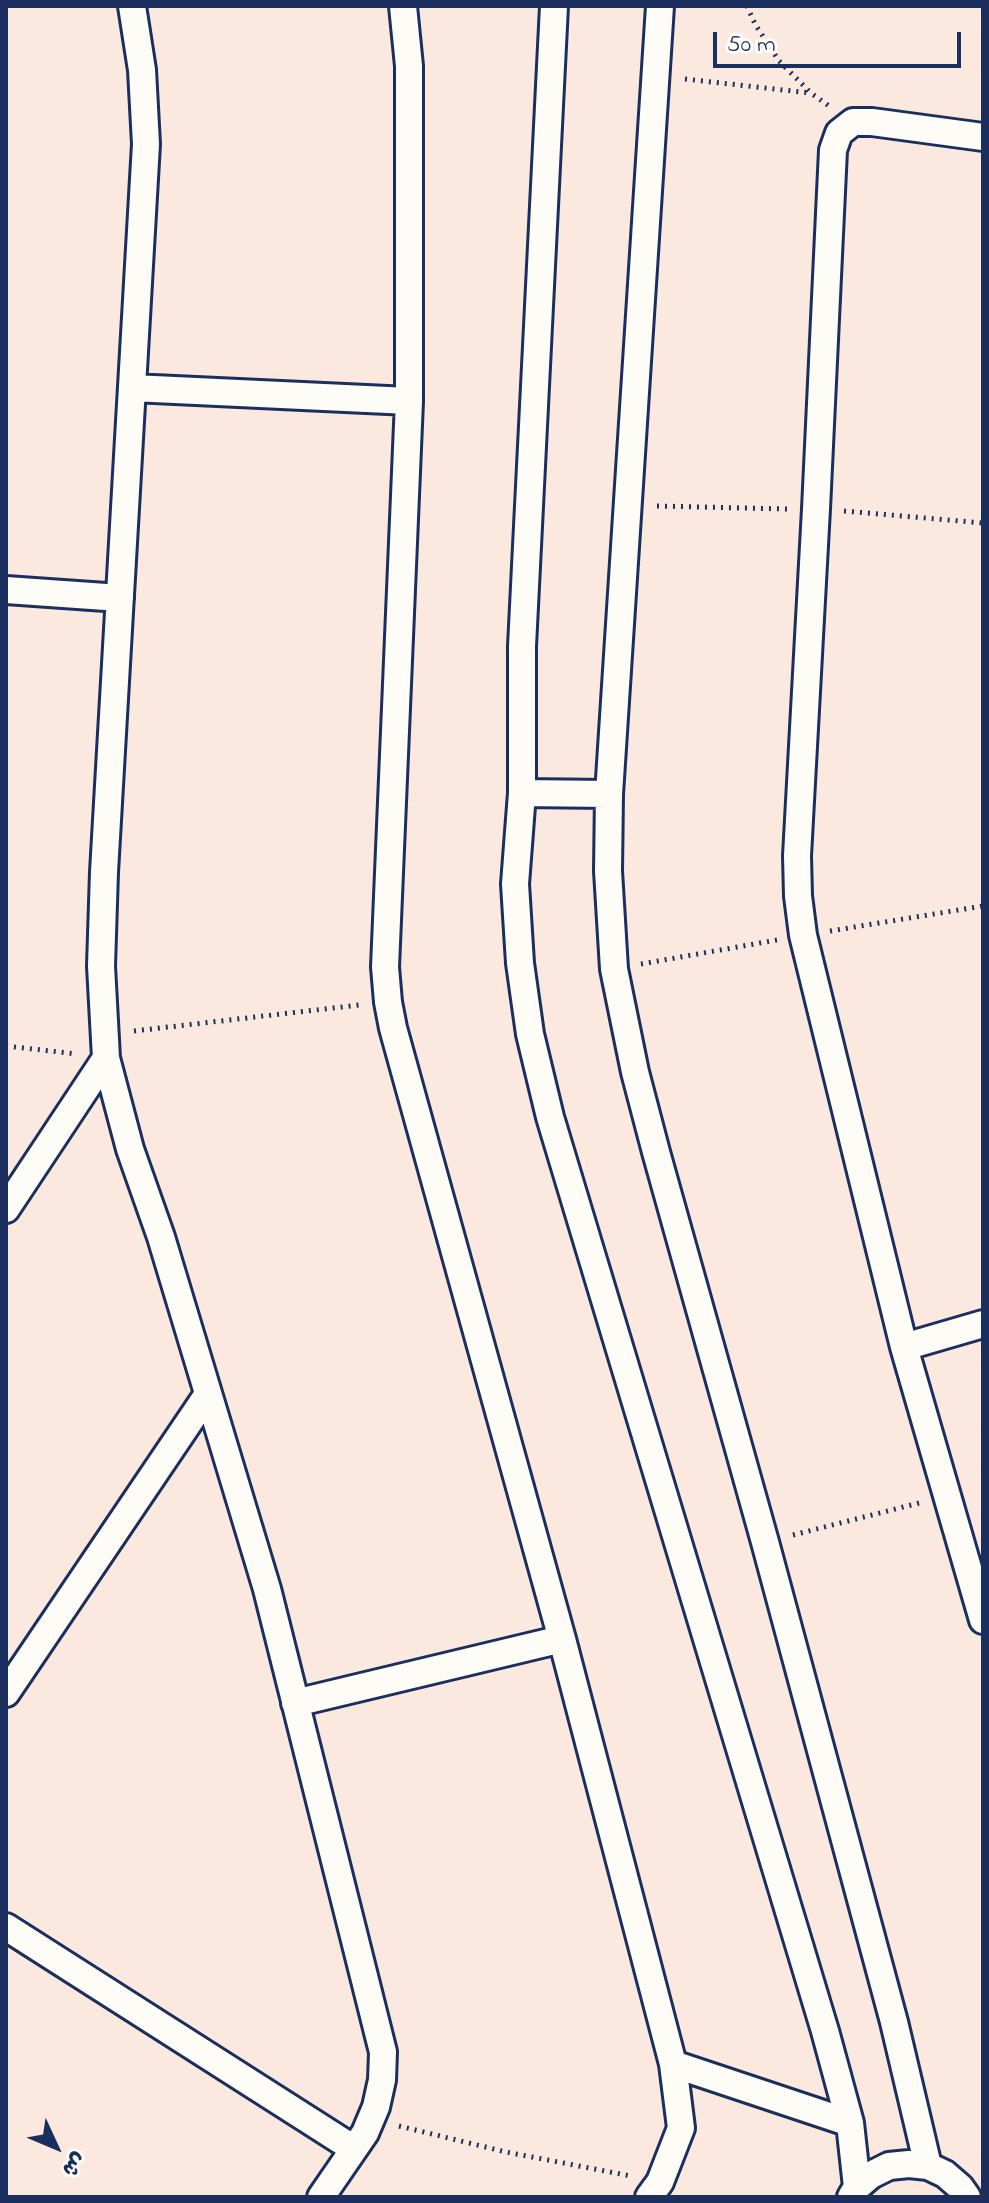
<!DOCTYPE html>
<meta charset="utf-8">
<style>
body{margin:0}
#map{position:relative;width:989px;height:2203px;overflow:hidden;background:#fbe9e0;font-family:"Indie Flower","Playpen Sans Arabic",sans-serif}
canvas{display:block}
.frame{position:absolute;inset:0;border:8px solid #1b2f5e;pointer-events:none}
.north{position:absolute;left:16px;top:2107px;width:80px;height:80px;-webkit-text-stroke:6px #fdfcf7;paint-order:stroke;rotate:134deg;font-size:22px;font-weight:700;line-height:32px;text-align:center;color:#1b2f5e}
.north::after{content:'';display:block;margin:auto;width:28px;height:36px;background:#1b2f5e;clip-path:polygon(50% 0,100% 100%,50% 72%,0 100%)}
.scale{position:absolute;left:713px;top:32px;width:248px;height:36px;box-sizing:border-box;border:4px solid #1b2f5e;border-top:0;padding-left:10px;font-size:24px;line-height:28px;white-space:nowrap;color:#1b2f5e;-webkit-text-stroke:6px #fdfcf7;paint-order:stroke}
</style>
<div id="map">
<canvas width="989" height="2203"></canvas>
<div class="frame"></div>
<div class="north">ش</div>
<div class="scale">50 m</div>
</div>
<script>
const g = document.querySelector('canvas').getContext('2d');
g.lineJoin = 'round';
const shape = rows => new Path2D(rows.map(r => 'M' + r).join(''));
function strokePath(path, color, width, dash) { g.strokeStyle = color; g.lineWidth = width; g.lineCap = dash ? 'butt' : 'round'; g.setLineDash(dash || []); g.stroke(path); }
const path = shape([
 [747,6,755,24,779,61,811,93,829,106],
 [685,79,810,93],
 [657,506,787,509],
 [844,511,983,523],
 [830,931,983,906],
 [641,964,777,940],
 [134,1031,359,1005],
 [6,1046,77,1054],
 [793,1535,919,1503],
 [399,2126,506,2152,631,2176]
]);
const minor = shape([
 [132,6,142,70,146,144,104,872,101,966,106,1058,130,1149,161,1237,267,1589,383,2052,382,2080,376,2107,365,2133,321,2197],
 [403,6,409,66,409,401,385,967,388,1002,393,1028,562,1639,673,2064,681,2128,660,2182,649,2197],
 [554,6,522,646,522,793,515,884,520,963,530,1034,550,1117,825,2031,850,2123,857,2187],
 [660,6,609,794,608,871,614,969,635,1072,656,1152,765,1542,894,2022,928,2166],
 [983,137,872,122,853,122,839,133,833,150,816,509,797,856,798,896,803,935,904,1347,983,1620],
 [132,388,409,401],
 [6,590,120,598],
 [522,793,609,794],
 [6,1209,106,1058],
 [904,1347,983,1324],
 [6,1693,208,1394],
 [295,1703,562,1639],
 [6,1927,354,2149],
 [673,2064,850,2123],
 [851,2197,857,2187,871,2175,889,2166,909,2164,928,2166,945,2174,960,2187,967,2197]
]);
strokePath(minor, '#1b2f5e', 32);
strokePath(path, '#1b2f5e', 5, [2, 6]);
strokePath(minor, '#fdfcf7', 26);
</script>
